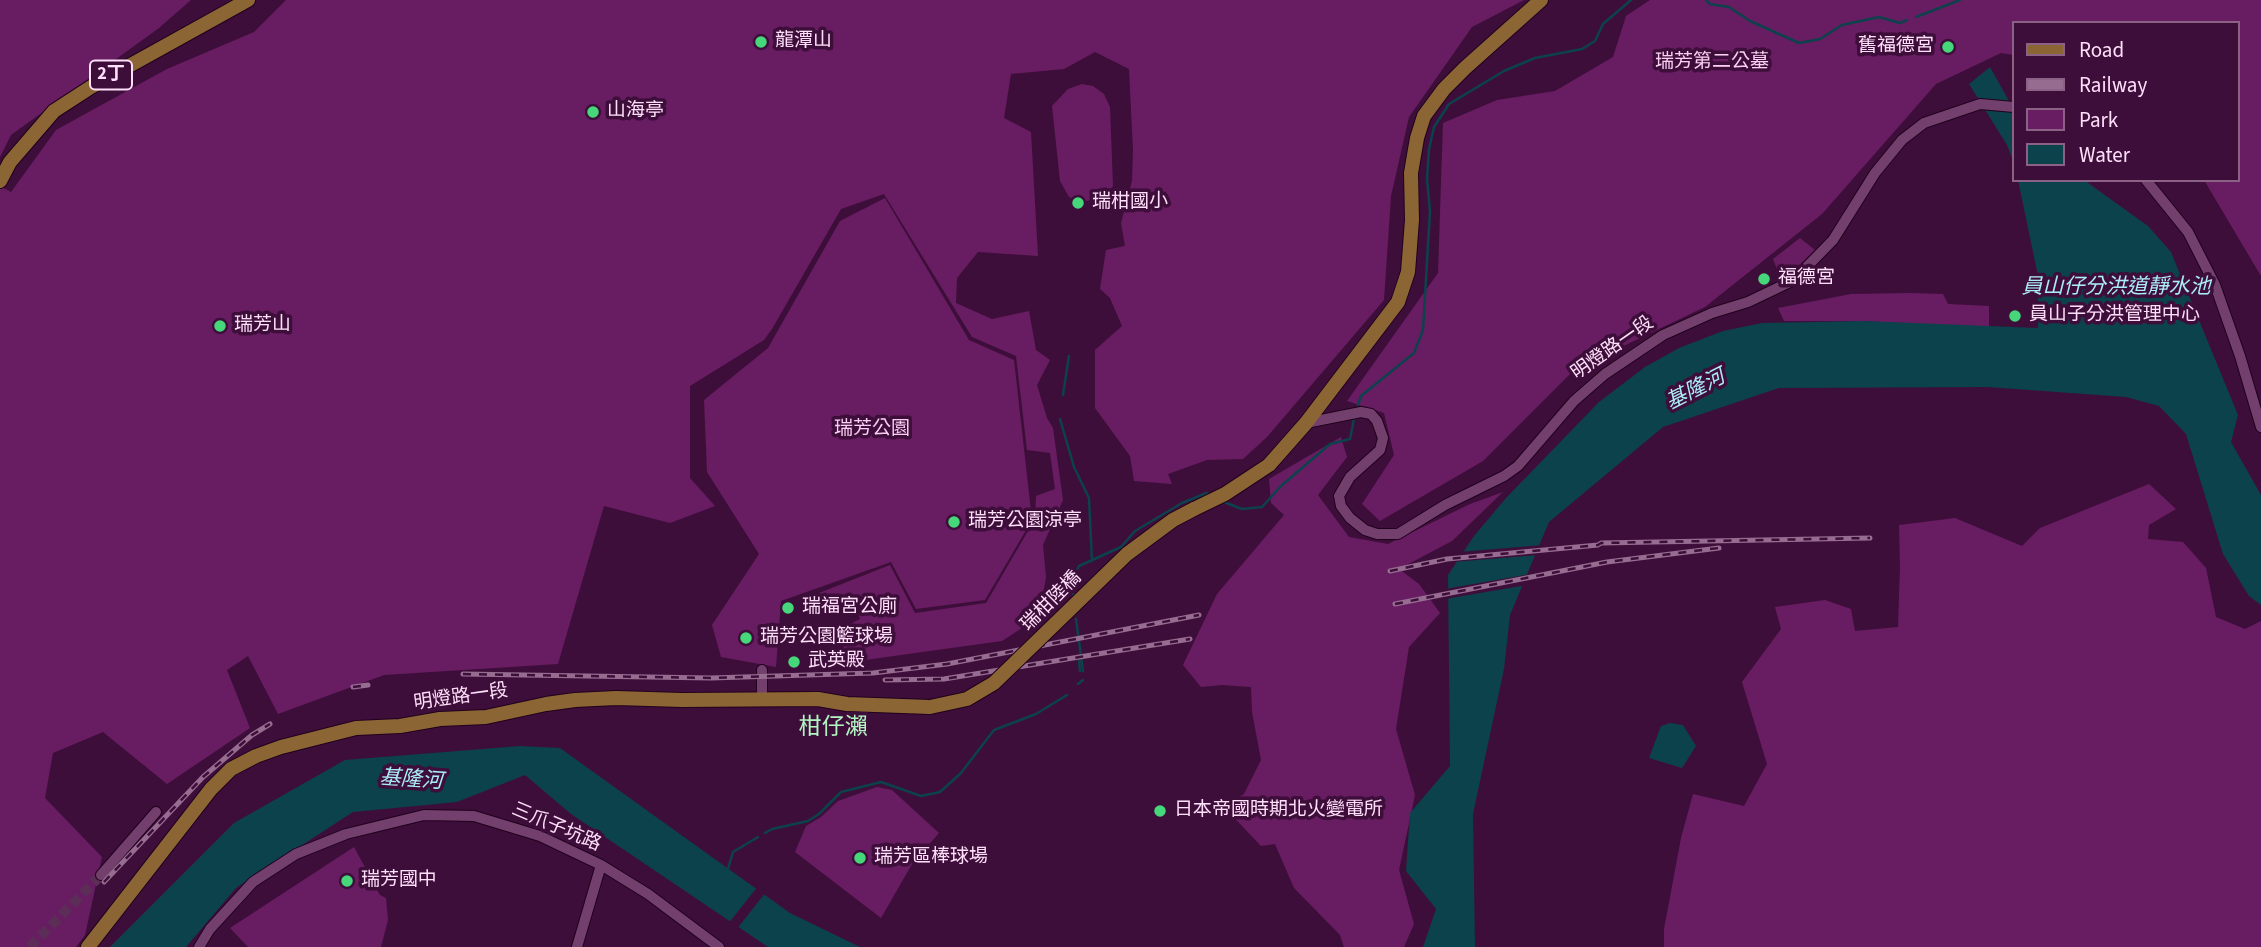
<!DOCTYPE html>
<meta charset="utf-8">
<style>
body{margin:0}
#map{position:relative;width:2261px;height:947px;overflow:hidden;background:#3e0e3a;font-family:"Source Sans 3",sans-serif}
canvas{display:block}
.legend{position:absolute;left:2012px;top:21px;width:228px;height:161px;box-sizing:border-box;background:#3e0e3a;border:2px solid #8b6286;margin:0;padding:9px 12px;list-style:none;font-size:21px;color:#fedff9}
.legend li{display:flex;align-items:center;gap:14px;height:35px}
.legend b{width:35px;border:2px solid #8b6286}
</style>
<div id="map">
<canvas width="2261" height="947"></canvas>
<ul class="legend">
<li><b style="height:9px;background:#8c6534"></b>Road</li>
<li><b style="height:9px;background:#966d91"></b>Railway</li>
<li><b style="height:19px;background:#681d62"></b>Park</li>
<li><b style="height:19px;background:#0c424b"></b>Water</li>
</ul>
</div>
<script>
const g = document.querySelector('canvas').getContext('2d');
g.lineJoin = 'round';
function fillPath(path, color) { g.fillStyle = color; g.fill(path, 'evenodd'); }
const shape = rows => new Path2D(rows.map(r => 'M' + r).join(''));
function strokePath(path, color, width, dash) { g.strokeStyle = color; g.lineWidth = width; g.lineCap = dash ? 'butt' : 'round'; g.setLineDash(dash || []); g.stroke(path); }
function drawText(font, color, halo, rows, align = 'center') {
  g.font = font + ' "Source Sans 3","Noto Sans TC",sans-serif'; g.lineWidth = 7; g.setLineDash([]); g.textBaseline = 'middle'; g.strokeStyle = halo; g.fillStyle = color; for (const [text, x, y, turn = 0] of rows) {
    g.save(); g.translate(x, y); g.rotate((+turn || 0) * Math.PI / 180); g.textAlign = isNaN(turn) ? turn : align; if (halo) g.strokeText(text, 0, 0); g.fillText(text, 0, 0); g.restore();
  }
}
const green = shape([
 [0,0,191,0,159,28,11,135,0,157],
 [286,0,1524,0,1472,27,1409,117,1391,196,1384,300,1267,437,1243,459,1207,460,1168,474,1172,484,1134,481,1130,456,1095,408,1095,350,1122,326,1110,298,1100,289,1106,250,1125,246,1121,223,1132,181,1133,150,1129,69,1095,52,1064,69,1011,74,1004,118,1031,132,1038,256,978,252,957,278,956,303,992,319,1029,311,1036,350,1050,360,1037,385,1047,418,1053,428,1063,500,1043,545,1046,577,1039,617,1002,641,843,663,843,628,860,619,852,599,810,602,814,595,890,565,915,613,986,603,1035,519,1036,496,1055,489,1050,453,1027,450,1016,356,972,337,884,194,841,209,772,329,764,340,690,386,690,478,715,506,670,523,604,506,558,664,384,675,278,714,248,656,227,670,250,728,167,784,103,732,53,753,45,798,102,857,85,935,76,947,0,947,0,186,11,192,56,130,167,69,254,32],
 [1650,0,2261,0,2261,276,2204,180,2238,180,2238,23,2014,23,2014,55,2001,53,1936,84,1822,214,1705,307,1575,369,1483,461,1380,521,1362,504,1394,455,1384,413,1347,401,1438,273,1443,123,1497,100,1555,91,1613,57,1626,16],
 [1082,84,1093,86,1104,94,1110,107,1113,186,1103,198,1080,202,1069,197,1060,181,1052,106,1068,89],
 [885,198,969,340,1014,360,1032,520,985,600,916,609,891,562,781,601,776,667,721,657,712,625,759,554,707,472,704,400,768,348,840,221],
 [1800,238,1815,250,1792,272,1780,277,1773,259],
 [1910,293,1943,294,1948,304,1989,306,1989,328,1864,321,1784,321,1778,308,1851,294],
 [1341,437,1347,457,1318,495,1349,537,1388,544,1470,504,1503,492,1452,541,1399,569,1419,584,1440,613,1409,647,1396,729,1415,795,1399,870,1414,924,1404,947,1344,947,1340,935,1294,888,1275,844,1261,846,1223,806,1244,794,1261,760,1252,712,1251,687,1222,685,1201,687,1183,665,1217,594,1284,515,1271,503,1269,479],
 [2149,484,2176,509,2149,525,2148,539,2183,542,2206,568,2216,617,2245,629,2261,621,2261,947,1664,947,1664,929,1681,838,1693,794,1744,806,1767,764,1742,682,1781,629,1775,607,1825,600,1851,609,1855,631,1898,627,1900,567,1899,525,1955,518,2022,546,2040,528],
 [877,787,892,790,939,833,912,864,881,918,795,852,806,826,821,817,838,801],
 [354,847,380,895,386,898,388,920,381,947,248,947,230,928]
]);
const water = shape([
 [1990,67,2014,110,2014,163,2007,145,1969,84],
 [2018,180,2084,180,2148,226,2171,252,2238,415,2231,442,2261,495,2261,605,2249,596,2223,554,2186,434,2159,406,2126,397,1988,387,1779,388,1663,427,1549,522,1510,615,1504,669,1473,814,1475,947,1423,947,1436,909,1406,871,1410,813,1450,766,1448,575,1474,536,1506,498,1599,402,1645,367,1679,348,1723,331,1762,323,1864,321,2038,328,2038,276],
 [1670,723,1683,725,1696,746,1682,768,1649,758,1661,726],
 [520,746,560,748,790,913,860,947,768,947,571,814,525,775,457,802,353,812,236,888,186,947,110,947,234,823,345,760]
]);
const pier = shape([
 [1543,545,1539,555,1452,562,1459,552],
 [1531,574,1527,585,1445,599,1445,589],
 [758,886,766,892,736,930,728,924]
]);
const stream = shape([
 [1706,0,1710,4,1729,7,1750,21,1799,43,1820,39,1842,25,1879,17,1900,23,1907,20],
 [1916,17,1960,0],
 [1063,395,1069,356],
 [1358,405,1361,396,1414,353,1423,330,1430,211,1427,179,1429,149,1434,127,1449,104,1504,71,1535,58,1582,49,1595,41,1603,24,1631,0],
 [1060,419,1074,467,1089,498,1092,561],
 [1224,502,1242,509,1262,507,1281,486,1330,444,1350,439,1354,419],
 [1073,594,1071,582,1079,566,1121,547,1135,531,1182,503,1207,493,1209,494],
 [1076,619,1083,671],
 [1079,661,1080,671],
 [1078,684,1083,680],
 [765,833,772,829,808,821,819,814,841,792,881,782,921,796,940,792,961,773,994,730,1036,714,1067,695],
 [727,872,733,852,758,837]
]);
const minorTunnel = shape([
 [30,947,101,875]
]);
const minor = shape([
 [2146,180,2188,232,2215,285,2240,356,2261,427],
 [1306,423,1361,412,1371,414,1377,421,1383,438,1380,450,1350,477,1339,496,1341,506,1350,518,1365,530,1377,534,1398,534,1445,505,1504,476,1518,466,1574,401,1605,374,1663,335,1712,313,1748,302,1794,280,1833,240,1875,173,1902,140,1924,123,1980,104,2014,107],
 [762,699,762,670],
 [101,875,156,812],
 [199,947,210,929,253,882,296,854,346,834,424,815,474,816,540,836,601,865,648,894,719,947],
 [577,947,601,865]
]);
const major = shape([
 [0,181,10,162,54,111,91,87,248,0],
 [1194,509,1225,494,1269,465,1306,423,1398,302,1408,272,1412,220,1411,173,1417,138,1424,116,1444,89,1465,68,1541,0],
 [88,947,211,789,231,769,256,756,281,747,356,728,400,726,440,719,486,717,546,704,575,700,616,698,682,700,818,699,847,704,930,707]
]);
const rail = shape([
 [1390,571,1447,559,1598,545,1601,543,1870,538],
 [1395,604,1607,562,1719,548],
 [463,674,711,678,873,673,947,664,1199,615],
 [885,680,944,679,1190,639],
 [353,687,368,685],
 [104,882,203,777,252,735,270,724]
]);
const majorBridge = shape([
 [930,707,967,699,994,683,1127,554,1173,520,1194,509]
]);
const markers = [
 [761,42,7,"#45d77a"],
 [1948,47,7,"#45d77a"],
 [593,112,7,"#45d77a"],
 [1078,203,7,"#45d77a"],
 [1764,279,7,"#45d77a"],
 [2015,316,7,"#45d77a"],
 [220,326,7,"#45d77a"],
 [954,522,7,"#45d77a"],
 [788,608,7,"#45d77a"],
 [746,638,7,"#45d77a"],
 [794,662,7,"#45d77a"],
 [1160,811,7,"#45d77a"],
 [860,858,7,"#45d77a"],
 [347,881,7,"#45d77a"]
];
const shields = [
 [111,75,42]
];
const shieldNames = [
 ["2丁",111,75]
];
const poiNames = [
 ["龍潭山",775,42],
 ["舊福德宮",1934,47,"right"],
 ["山海亭",607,112],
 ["瑞柑國小",1092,203],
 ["福德宮",1778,279],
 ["員山子分洪管理中心",2029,316],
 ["瑞芳山",234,326],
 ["瑞芳公園涼亭",968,522],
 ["瑞福宮公廁",802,608],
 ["瑞芳公園籃球場",760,638],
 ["武英殿",808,662],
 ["日本帝國時期北火變電所",1174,811],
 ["瑞芳區棒球場",874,858],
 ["瑞芳國中",361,881]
];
const parkNames = [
 ["瑞芳第二公墓",1712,63],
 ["瑞芳公園",872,430]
];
const streetNames = [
 ["明燈路一段",1613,349,-35],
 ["瑞柑陸橋",1052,602,-45],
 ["明燈路一段",461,698,-8],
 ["三爪子坑路",556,828,23]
];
const waterNames = [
 ["員山仔分洪道靜水池",2116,288],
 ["基隆河",1696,391,-27],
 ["基隆河",411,781,4]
];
const quarterNames = [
 ["柑仔瀨",833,729]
];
fillPath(green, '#681d62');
fillPath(water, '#0c424b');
fillPath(pier, '#3e0e3a');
strokePath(stream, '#0c424b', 2.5);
strokePath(minorTunnel, '#5b2d57', 10, [10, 5]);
strokePath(minor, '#20001d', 12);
strokePath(major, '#20001d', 16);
strokePath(minor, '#733f6c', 10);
strokePath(major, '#8c6534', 14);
strokePath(rail, '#966d91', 5);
strokePath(rail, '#3e0e3a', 2.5, [8]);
strokePath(majorBridge, '#20001d', 16, []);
strokePath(majorBridge, '#8c6534', 14);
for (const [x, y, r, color] of markers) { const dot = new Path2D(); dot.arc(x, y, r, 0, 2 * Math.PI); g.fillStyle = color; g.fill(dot); strokePath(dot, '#3e0e3a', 2.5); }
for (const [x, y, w] of shields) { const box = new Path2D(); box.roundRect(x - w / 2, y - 14.5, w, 29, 5); g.fillStyle = '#3e0e3a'; g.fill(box); strokePath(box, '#fedff9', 2); }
drawText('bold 18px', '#fedff9', null, shieldNames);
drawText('19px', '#fedff9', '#3e0e3a', poiNames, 'left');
drawText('19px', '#facff3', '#3e0e3a', parkNames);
drawText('19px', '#fedff9', '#3e0e3a', streetNames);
drawText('italic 21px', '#abecf9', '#3e0e3a', waterNames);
drawText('23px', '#b1f6c1', '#3e0e3a', quarterNames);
</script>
